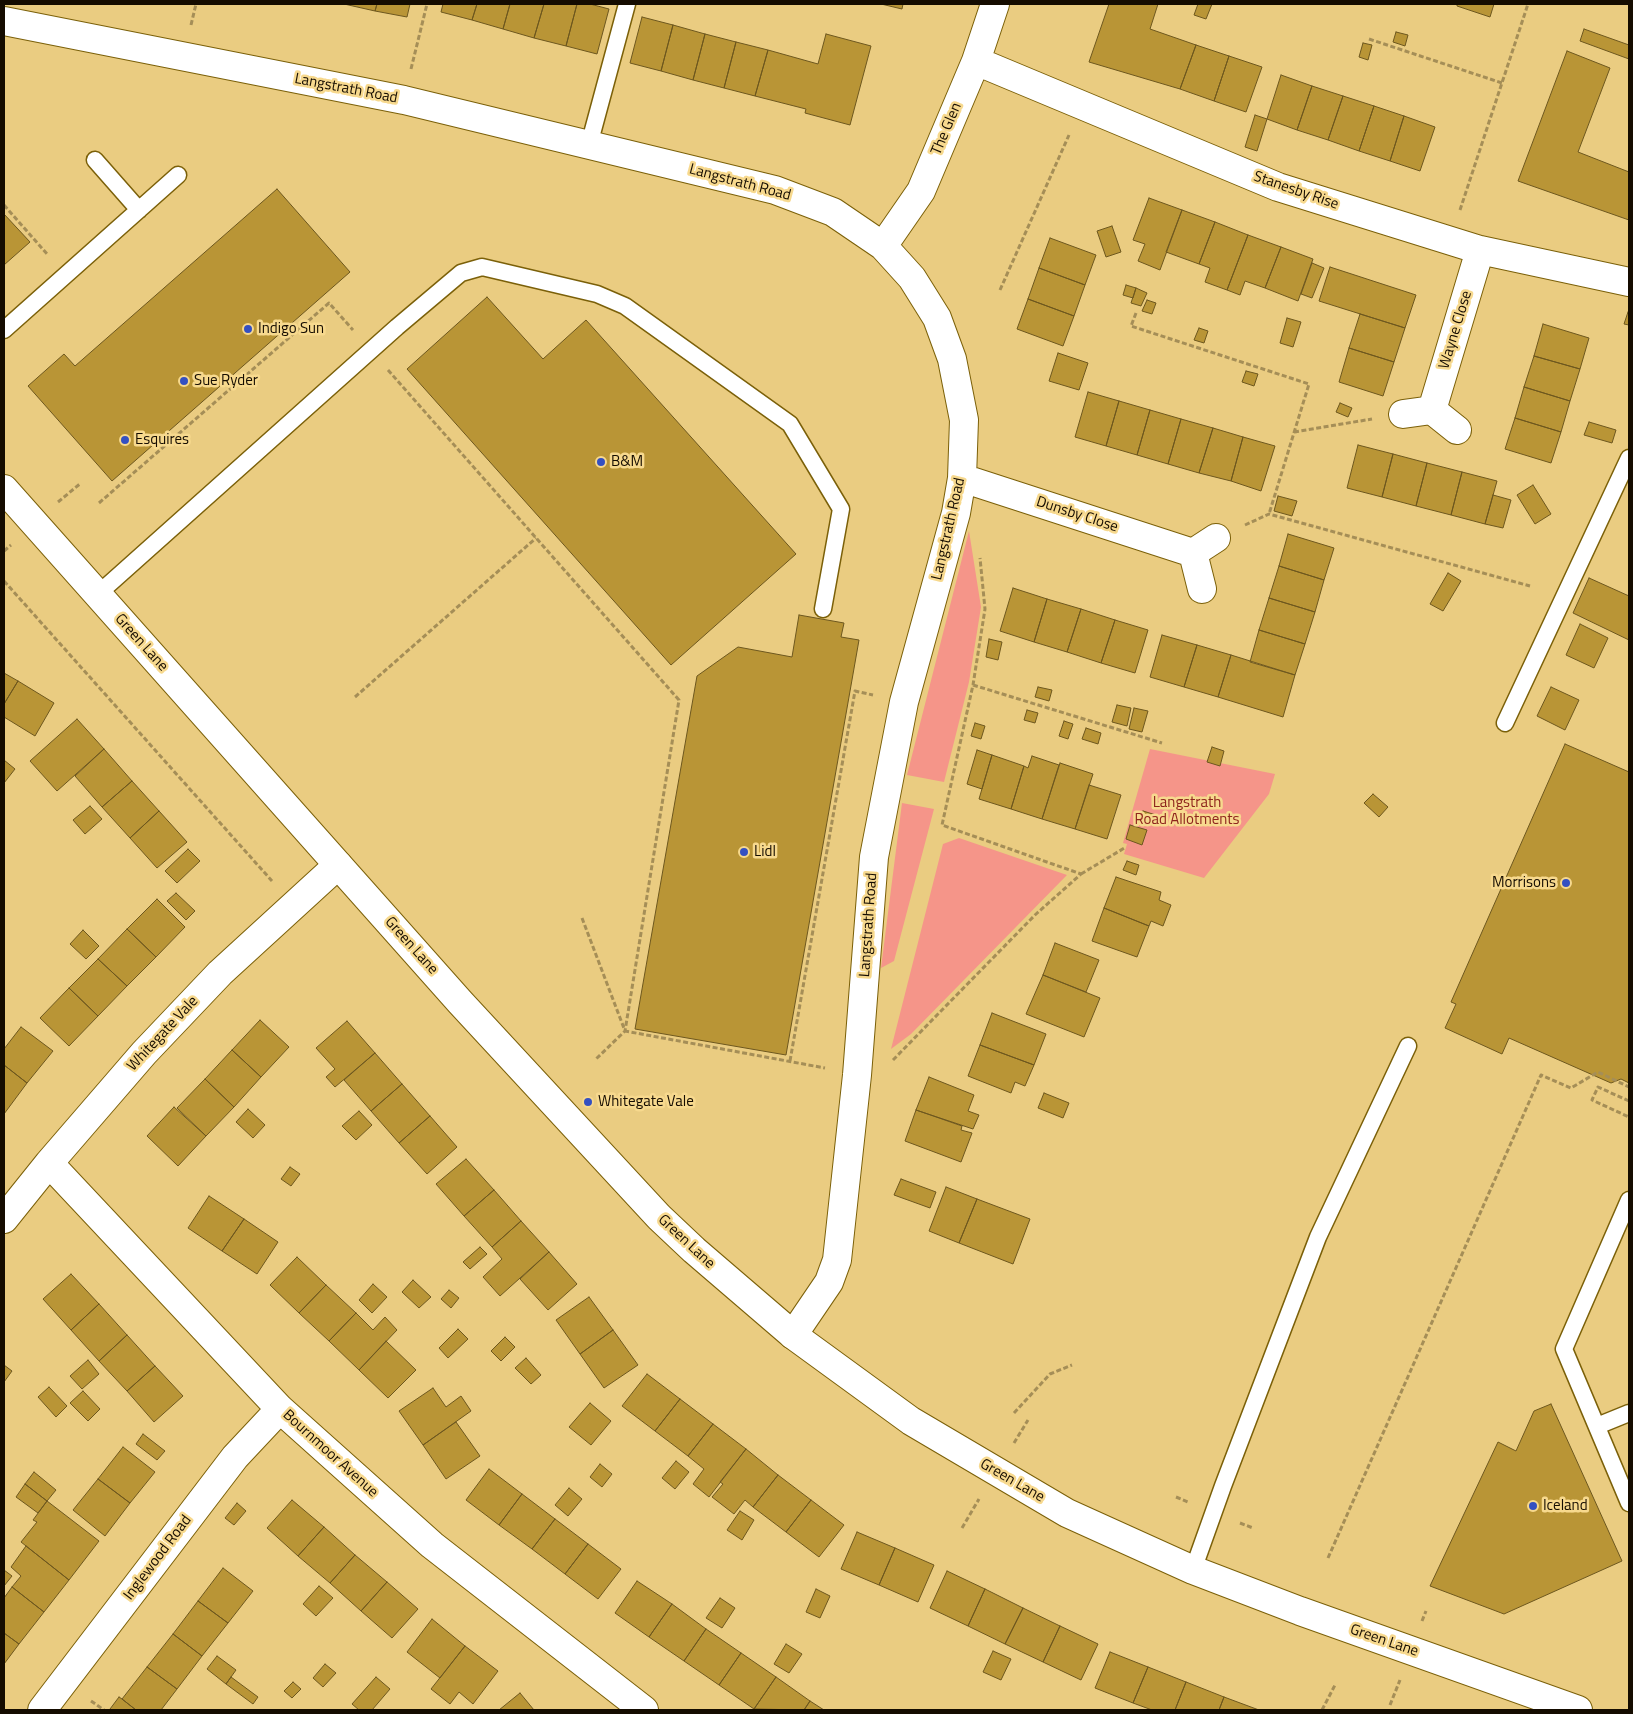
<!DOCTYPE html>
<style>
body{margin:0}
#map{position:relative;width:1633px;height:1714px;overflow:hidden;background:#eacc81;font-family:"Titillium Web",sans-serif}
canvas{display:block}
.frame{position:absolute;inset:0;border:5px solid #150c00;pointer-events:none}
</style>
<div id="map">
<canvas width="1633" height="1714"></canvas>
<div class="frame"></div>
</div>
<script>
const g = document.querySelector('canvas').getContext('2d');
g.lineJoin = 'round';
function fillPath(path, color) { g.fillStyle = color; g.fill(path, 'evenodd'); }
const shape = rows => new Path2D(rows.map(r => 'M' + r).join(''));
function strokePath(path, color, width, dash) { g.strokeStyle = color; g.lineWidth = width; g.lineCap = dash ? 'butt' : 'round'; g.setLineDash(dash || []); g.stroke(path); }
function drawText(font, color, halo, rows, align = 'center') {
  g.font = font + ' "Titillium Web",sans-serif'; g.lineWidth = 5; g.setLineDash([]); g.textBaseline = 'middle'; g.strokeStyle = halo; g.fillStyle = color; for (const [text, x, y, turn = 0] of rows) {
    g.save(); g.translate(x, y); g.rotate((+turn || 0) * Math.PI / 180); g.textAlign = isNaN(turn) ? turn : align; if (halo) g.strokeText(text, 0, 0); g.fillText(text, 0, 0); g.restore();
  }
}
const green = shape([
 [969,531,981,607,969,682,944,782,907,775],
 [1150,749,1275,774,1269,794,1204,878,1124,854,1127,844,1123,843],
 [902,803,934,809,894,961,881,968],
 [959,838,1067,875,911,1034,891,1049,943,844]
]);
const building = shape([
 [344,4,377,4,375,11,344,4],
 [377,4,410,4,407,17,375,11,377,4],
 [443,4,477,4,472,20,441,12,443,4],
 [477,4,510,4,503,29,472,20,477,4],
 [510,4,544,4,534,38,503,29,510,4],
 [544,4,577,4,566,46,534,38,544,4],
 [577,4,590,4,609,9,597,54,566,46,577,4],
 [881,4,903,4,902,9,881,4],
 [1109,4,1158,4,1150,29,1196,45,1180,89,1089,62,1109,4],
 [1198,4,1212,4,1206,19,1194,15,1198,4],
 [1457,4,1494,4,1490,17,1457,6,1457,4],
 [642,17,673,25,661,71,630,63,642,17],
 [673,25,705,34,693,80,661,71,673,25],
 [1584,29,1629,45,1629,59,1580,41,1584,29],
 [1396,32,1408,35,1405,46,1393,42,1396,32],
 [705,34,736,42,724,88,693,80,705,34],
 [826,34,871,46,850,125,805,113,806,109,755,96,768,50,818,64,826,34],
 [736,42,768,50,755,96,724,88,736,42],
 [1363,43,1372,45,1368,60,1359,57,1363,43],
 [1196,45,1229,56,1214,101,1180,89,1196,45],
 [1567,51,1610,68,1578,152,1629,172,1629,220,1518,181,1567,51],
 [1229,56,1262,67,1246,112,1214,101,1229,56],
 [1281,75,1312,86,1297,130,1267,119,1281,75],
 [1312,86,1343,96,1328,140,1297,130,1312,86],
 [1343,96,1374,106,1359,151,1328,140,1343,96],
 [1374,106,1404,116,1390,161,1359,151,1374,106],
 [1255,115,1267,119,1257,151,1245,147,1255,115],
 [1404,116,1435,127,1420,171,1390,161,1404,116],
 [277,189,350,272,112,481,28,386,64,354,75,366,277,189],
 [1149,198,1182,210,1160,270,1138,261,1145,244,1133,240,1149,198],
 [1182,210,1215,222,1199,264,1166,252,1182,210],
 [4,214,30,242,4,265,4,214],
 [1215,222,1248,235,1227,290,1205,282,1210,268,1199,264,1215,222],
 [1112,226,1121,252,1106,257,1097,231,1112,226],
 [1248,235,1281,247,1265,288,1245,281,1240,295,1227,290,1248,235],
 [1050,238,1096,255,1085,285,1039,268,1050,238],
 [1281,247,1313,259,1298,301,1265,288,1281,247],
 [1312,263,1324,268,1312,298,1301,294,1312,263],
 [1330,267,1416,295,1405,328,1319,301,1330,267],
 [1039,268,1085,285,1074,316,1028,299,1039,268],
 [1126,285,1136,288,1133,298,1123,295,1126,285],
 [1136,288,1147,293,1141,306,1131,303,1136,288],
 [487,297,543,359,586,320,796,554,671,665,407,369,487,297],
 [1028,299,1074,316,1063,346,1017,329,1028,299],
 [1147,300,1156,303,1152,314,1142,311,1147,300],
 [1628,312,1629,312,1629,325,1624,324,1628,312],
 [1360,314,1405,328,1394,362,1349,348,1360,314],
 [1287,318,1301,322,1293,347,1280,343,1287,318],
 [1543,324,1589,338,1580,369,1534,356,1543,324],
 [1199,328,1208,331,1204,343,1194,340,1199,328],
 [1349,348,1394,362,1383,396,1339,382,1349,348],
 [1058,353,1088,363,1079,390,1049,381,1058,353],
 [1534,356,1580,369,1570,401,1524,387,1534,356],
 [1246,371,1258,374,1254,386,1242,382,1246,371],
 [1524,387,1570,401,1561,432,1515,418,1524,387],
 [1088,392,1119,401,1106,446,1075,437,1088,392],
 [1119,401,1150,410,1137,455,1106,446,1119,401],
 [1340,403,1352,408,1348,417,1336,412,1340,403],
 [1150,410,1181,419,1168,464,1137,455,1150,410],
 [1515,418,1561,432,1551,463,1505,449,1515,418],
 [1181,419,1213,428,1199,473,1168,464,1181,419],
 [1589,422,1616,430,1612,443,1584,435,1589,422],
 [1213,428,1243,437,1231,481,1199,473,1213,428],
 [1243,437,1275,446,1261,491,1231,481,1243,437],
 [1358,445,1393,454,1382,497,1347,488,1358,445],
 [1393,454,1427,463,1416,506,1382,497,1393,454],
 [1427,463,1462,472,1451,515,1416,506,1427,463],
 [1462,472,1497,481,1485,524,1451,515,1462,472],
 [1533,485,1551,514,1535,524,1517,495,1533,485],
 [1493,495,1511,500,1503,528,1485,524,1493,495],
 [1278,496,1297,501,1292,516,1274,511,1278,496],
 [1288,534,1334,548,1324,580,1279,566,1288,534],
 [1279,566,1324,580,1315,612,1269,598,1279,566],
 [1448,573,1461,581,1443,611,1430,604,1448,573],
 [1589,578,1629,596,1629,640,1573,613,1589,578],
 [1013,588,1047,599,1034,642,1000,631,1013,588],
 [1269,598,1315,612,1305,644,1259,630,1269,598],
 [1047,599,1081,609,1067,652,1034,642,1047,599],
 [1081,609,1115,620,1101,663,1067,652,1081,609],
 [799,615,844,623,841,637,859,640,786,1055,635,1029,697,676,738,647,792,657,799,615],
 [1115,620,1148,630,1135,673,1101,663,1115,620],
 [1580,624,1608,638,1594,668,1566,655,1580,624],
 [1259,630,1305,644,1295,675,1250,662,1259,630],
 [1162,635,1197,645,1184,687,1150,677,1162,635],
 [989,639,1002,642,998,660,986,657,989,639],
 [1197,645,1231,655,1218,697,1184,687,1197,645],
 [1231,655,1295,675,1283,717,1218,697,1231,655],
 [4,673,18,681,4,704,4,673],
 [18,681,54,703,35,736,4,717,4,704,18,681],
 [1038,687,1052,690,1049,701,1035,697,1038,687],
 [1551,687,1579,700,1565,730,1537,716,1551,687],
 [1117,705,1131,708,1127,726,1112,722,1117,705],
 [1134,708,1148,711,1142,732,1129,729,1134,708],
 [1027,710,1038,713,1035,723,1024,720,1027,710],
 [77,719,104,749,57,791,30,761,77,719],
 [1064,721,1073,724,1068,739,1059,736,1064,721],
 [975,723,985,726,981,739,971,736,975,723],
 [1086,728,1101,733,1098,744,1082,739,1086,728],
 [1565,744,1629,772,1629,1083,1621,1079,1611,1083,1509,1038,1502,1054,1445,1028,1456,1004,1451,1002,1565,744],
 [1212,747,1224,751,1220,766,1207,762,1212,747],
 [104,749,132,781,102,807,75,776,104,749],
 [977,750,992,755,982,789,967,784,977,750],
 [992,755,1024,766,1011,809,979,799,992,755],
 [1032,756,1059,765,1042,819,1011,809,1024,766,1028,768,1032,756],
 [4,760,15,769,4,783,4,760],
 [1060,763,1093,774,1075,829,1042,819,1060,763],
 [132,781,159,811,130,838,102,807,132,781],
 [1089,785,1121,795,1107,839,1075,829,1089,785],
 [1373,794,1388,807,1379,817,1364,803,1373,794],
 [90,806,102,819,85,834,73,820,90,806],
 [159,811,187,842,157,868,130,838,159,811],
 [1143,811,1156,815,1153,824,1140,819,1143,811],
 [1130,825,1147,830,1142,845,1126,839,1130,825],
 [188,849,200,861,177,883,165,871,188,849],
 [1127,861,1139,865,1136,875,1123,870,1127,861],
 [1116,877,1161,892,1159,900,1171,905,1163,926,1151,921,1149,926,1104,908,1116,877],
 [176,893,195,911,186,920,167,901,176,893],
 [157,899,185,927,156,957,127,929,157,899],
 [1104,908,1149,926,1137,957,1092,941,1104,908],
 [127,929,156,957,127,986,98,959,127,929],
 [83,930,99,946,86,959,70,944,83,930],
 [1055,943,1099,960,1086,992,1043,975,1055,943],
 [98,959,127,986,98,1016,69,988,98,959],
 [1043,975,1100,998,1084,1037,1026,1014,1043,975],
 [69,988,98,1016,69,1046,40,1018,69,988],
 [992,1013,1046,1034,1034,1065,980,1045,992,1013],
 [260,1020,289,1047,261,1077,232,1050,260,1020],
 [347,1021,375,1053,335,1087,326,1077,335,1069,316,1048,347,1021],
 [21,1027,53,1051,27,1083,4,1065,4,1049,21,1027],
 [980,1045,1034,1065,1025,1086,1015,1082,1011,1093,968,1076,980,1045],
 [232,1050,261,1077,234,1107,205,1079,232,1050],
 [375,1053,402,1084,371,1111,344,1080,375,1053],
 [4,1065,27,1083,4,1114,4,1065],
 [929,1077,974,1095,968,1111,979,1115,973,1129,916,1110,929,1077],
 [205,1079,234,1107,206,1136,177,1108,205,1079],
 [402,1084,430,1116,399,1143,371,1111,402,1084],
 [1044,1093,1069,1103,1063,1118,1038,1108,1044,1093],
 [174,1107,206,1136,178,1166,147,1136,174,1107],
 [248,1109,265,1125,253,1138,236,1122,248,1109],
 [916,1110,962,1126,961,1130,972,1133,961,1162,905,1141,916,1110],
 [359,1111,372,1125,356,1140,342,1126,359,1111],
 [430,1116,457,1147,427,1174,399,1143,430,1116],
 [466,1159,494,1190,464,1216,436,1184,466,1159],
 [290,1167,300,1174,291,1186,281,1179,290,1167],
 [901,1179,936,1192,930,1208,894,1195,901,1179],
 [946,1187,977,1199,959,1243,929,1231,946,1187],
 [494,1190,521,1221,492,1247,464,1216,494,1190],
 [209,1196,244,1219,222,1251,188,1228,209,1196],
 [977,1199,1030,1219,1013,1264,959,1243,977,1199],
 [244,1219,278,1242,257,1274,222,1251,244,1219],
 [521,1221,549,1252,500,1296,483,1277,502,1259,492,1247,521,1221],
 [480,1247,487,1254,470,1269,463,1262,480,1247],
 [549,1252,577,1284,548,1310,520,1279,549,1252],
 [297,1257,326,1285,299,1313,270,1285,297,1257],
 [71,1274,99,1304,71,1330,43,1299,71,1274],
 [413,1280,431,1297,419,1308,402,1292,413,1280],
 [373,1284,387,1297,372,1313,359,1300,373,1284],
 [326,1285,356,1313,329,1341,299,1313,326,1285],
 [449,1290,459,1298,451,1308,441,1299,449,1290],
 [589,1297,613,1330,580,1354,556,1320,589,1297],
 [99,1304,127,1335,99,1361,71,1330,99,1304],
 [356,1313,373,1330,385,1317,397,1330,359,1370,329,1341,356,1313],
 [458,1329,468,1339,448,1358,439,1348,458,1329],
 [613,1330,638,1365,604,1388,580,1354,613,1330],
 [127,1335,155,1366,127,1391,99,1361,127,1335],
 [505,1337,515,1347,501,1361,491,1351,505,1337],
 [386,1341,416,1370,388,1398,359,1370,386,1341],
 [526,1358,541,1375,531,1384,515,1368,526,1358],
 [88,1360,99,1374,82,1389,70,1376,88,1360],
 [4,1365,12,1371,4,1382,4,1365],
 [155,1366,183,1396,154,1422,127,1391,155,1366],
 [647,1374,680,1399,655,1431,622,1406,647,1374],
 [49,1387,67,1406,56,1417,38,1397,49,1387],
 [433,1388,446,1407,461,1396,471,1411,423,1445,399,1411,433,1388],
 [83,1391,100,1409,88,1421,70,1403,83,1391],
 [680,1399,713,1424,688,1456,655,1431,680,1399],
 [590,1403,611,1421,591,1445,569,1427,590,1403],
 [1551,1404,1622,1561,1504,1614,1430,1586,1498,1442,1516,1451,1534,1411,1551,1404],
 [456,1422,480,1456,446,1479,423,1445,456,1422],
 [713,1424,746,1449,709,1497,693,1484,704,1469,688,1456,713,1424],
 [143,1434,165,1451,157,1460,136,1444,143,1434],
 [123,1447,155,1472,130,1503,98,1479,123,1447],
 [746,1449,778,1475,753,1507,745,1500,734,1514,712,1497,723,1484,720,1482,746,1449],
 [676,1461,689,1472,675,1489,662,1478,676,1461],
 [600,1464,612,1474,602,1487,590,1477,600,1464],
 [489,1469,522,1494,499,1525,466,1500,489,1469],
 [34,1472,56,1490,47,1501,25,1484,34,1472],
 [778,1475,811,1500,786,1532,753,1507,778,1475],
 [98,1479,130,1503,105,1536,73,1510,98,1479],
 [25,1484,47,1501,38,1513,16,1497,25,1484],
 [569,1488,582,1499,568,1516,555,1505,569,1488],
 [522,1494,555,1519,532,1549,499,1525,522,1494],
 [292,1500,324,1527,298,1556,267,1528,292,1500],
 [811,1500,844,1525,819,1557,786,1532,811,1500],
 [47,1501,99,1541,69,1580,21,1542,37,1522,33,1520,47,1501],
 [237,1503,246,1511,234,1525,225,1518,237,1503],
 [740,1511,754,1520,742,1540,727,1530,740,1511],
 [555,1519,588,1544,565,1574,532,1549,555,1519],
 [324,1527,355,1555,330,1583,298,1556,324,1527],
 [857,1532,895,1548,879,1585,841,1569,857,1532],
 [588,1544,621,1569,598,1599,565,1574,588,1544],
 [26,1546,69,1580,44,1612,12,1587,21,1576,11,1567,26,1546],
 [895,1548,934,1565,918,1602,879,1585,895,1548],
 [355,1555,387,1582,361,1611,330,1583,355,1555],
 [223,1568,253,1591,228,1623,198,1601,223,1568],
 [4,1570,12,1576,4,1586,4,1570],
 [947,1571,985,1589,968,1626,930,1608,947,1571],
 [637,1581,672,1604,649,1637,615,1613,637,1581],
 [387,1582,418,1609,392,1638,361,1611,387,1582],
 [319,1586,333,1598,316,1616,303,1604,319,1586],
 [12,1587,44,1612,19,1644,4,1633,4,1598,12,1587],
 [816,1589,830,1596,820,1618,806,1612,816,1589],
 [985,1589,1023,1608,1005,1644,968,1626,985,1589],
 [720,1598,735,1608,722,1628,706,1618,720,1598],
 [198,1601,228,1623,202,1656,173,1634,198,1601],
 [672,1604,706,1629,684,1661,649,1637,672,1604],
 [1023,1608,1060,1626,1043,1662,1005,1644,1023,1608],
 [432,1619,465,1646,440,1678,407,1652,432,1619],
 [1060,1626,1098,1644,1081,1680,1043,1662,1060,1626],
 [706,1629,741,1653,719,1685,684,1661,706,1629],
 [4,1633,19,1644,4,1664,4,1633],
 [173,1634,202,1656,177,1689,147,1667,173,1634],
 [786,1644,802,1654,789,1673,774,1664,786,1644],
 [465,1646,498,1671,473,1704,459,1692,450,1704,431,1689,465,1646],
 [993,1651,1011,1659,1001,1680,983,1672,993,1651],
 [1110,1652,1148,1667,1133,1703,1095,1688,1110,1652],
 [741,1653,776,1677,754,1709,719,1685,741,1653],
 [217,1656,236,1670,226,1684,207,1669,217,1656],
 [325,1664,336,1673,323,1687,313,1678,325,1664],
 [147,1667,177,1689,161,1710,136,1710,122,1699,147,1667],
 [1148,1667,1186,1682,1175,1710,1152,1710,1133,1703,1148,1667],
 [231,1677,258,1697,253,1704,226,1684,231,1677],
 [376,1677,390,1689,372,1710,359,1710,352,1704,376,1677],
 [776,1677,810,1701,804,1710,754,1709,776,1677],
 [293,1682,301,1689,292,1698,284,1691,293,1682],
 [1186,1682,1224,1697,1219,1710,1175,1710,1186,1682],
 [520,1693,534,1710,499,1710,520,1693],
 [119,1697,122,1699,136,1710,112,1710,110,1709,119,1697],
 [1224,1697,1259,1710,1219,1710,1224,1697],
 [810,1701,824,1710,804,1710,810,1701]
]);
const path = shape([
 [191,25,196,4],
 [1369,39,1502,83],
 [411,69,427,4],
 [4,205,47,254],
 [1460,210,1528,4],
 [1000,290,1069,135],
 [1136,313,1131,326,1309,384,1269,514],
 [388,370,679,700,625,1031,596,1059],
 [1294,432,1372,419],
 [58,502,81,483],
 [99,503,329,303,353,330],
 [1245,525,1269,514,1530,586],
 [4,551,11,545],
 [4,581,272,881],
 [973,685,1162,743],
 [355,697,536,538],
 [1081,874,1126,847],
 [582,918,625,1031,825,1068],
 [893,1060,1035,915,1081,874,942,825,973,685,985,609,980,558],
 [790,1061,855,691,873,695],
 [1629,1101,1598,1087,1592,1100,1629,1117],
 [1014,1413,1050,1374,1072,1365],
 [1014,1443,1028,1420],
 [1176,1497,1188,1502],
 [1240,1523,1253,1528],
 [962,1528,979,1499],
 [1328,1558,1541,1075,1571,1088,1598,1072,1629,1087],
 [1422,1621,1426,1611],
 [91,1701,104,1710],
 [1390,1705,1400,1680],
 [1322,1710,1335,1685]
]);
const service = shape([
 [589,145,627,4],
 [95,160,139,210],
 [4,330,178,175],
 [98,594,397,327,461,273,482,267,597,294,625,306,790,424,841,509,823,609],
 [1505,723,1629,458],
 [1629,1200,1564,1349,1629,1503],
 [1597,1426,1629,1413],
 [1193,1570,1223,1486,1318,1237,1408,1046]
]);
const minor = shape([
 [4,21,404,100,775,190,833,212,883,246,912,278,937,318,952,359,964,420,962,478,956,513,904,702,874,857,857,1075,837,1260,829,1282,793,1335],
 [976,61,1278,187,1480,250,1629,282],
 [883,246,921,191,976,61,995,4],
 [1432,410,1480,250],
 [1403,414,1432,410,1457,430],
 [962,478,1193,553],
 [1202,589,1193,553,1216,538],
 [49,1163,280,1409,432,1545,644,1710],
 [4,1219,49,1163,144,1053,220,973,338,865],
 [42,1710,235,1457,280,1409]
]);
const tertiary = shape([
 [4,489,460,1002,659,1217,694,1250,793,1335,911,1421,1067,1513,1193,1570,1300,1611,1578,1710]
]);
const markers = [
 [248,329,5,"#3450c1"],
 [184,381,5,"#3450c1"],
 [125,440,5,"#3450c1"],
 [601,462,5,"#3450c1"],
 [744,852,5,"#3450c1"],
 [1566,883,5,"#3450c1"],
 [588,1102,5,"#3450c1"],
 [1533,1506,5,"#3450c1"]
];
const streetNames = [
 ["Langstrath Road",346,89,11],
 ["The Glen",947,129,-67],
 ["Langstrath Road",740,183,15],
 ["Stanesby Rise",1296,191,19],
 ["Wayne Close",1456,330,-73],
 ["Dunsby Close",1077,515,18],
 ["Langstrath Road",949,529,-77],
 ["Green Lane",141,643,48],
 ["Langstrath Road",869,925,-86],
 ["Green Lane",411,946,48],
 ["Whitegate Vale",163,1034,-47],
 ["Green Lane",686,1242,43],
 ["Bournmoor Avenue",330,1454,42],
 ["Green Lane",1012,1481,30],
 ["Inglewood Road",158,1558,-53],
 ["Green Lane",1384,1641,19]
];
const poiNames = [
 ["Indigo Sun",258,329],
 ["Sue Ryder",194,381],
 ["Esquires",135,440],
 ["B&M",611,462],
 ["Lidl",754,852],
 ["Morrisons",1556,883,"right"],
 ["Whitegate Vale",598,1102],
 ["Iceland",1543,1506]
];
const parkNames = [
 ["Langstrath",1187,803],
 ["Road Allotments",1187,820]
];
fillPath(green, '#f59589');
fillPath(building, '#b99536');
strokePath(building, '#6d571e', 1);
strokePath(service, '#7b6009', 19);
strokePath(minor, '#7b6009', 30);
strokePath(tertiary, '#7b6009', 30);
strokePath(path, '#a58e57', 3, [5, 2.5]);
strokePath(service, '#fff', 16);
strokePath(minor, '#fff', 28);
strokePath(tertiary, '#fff', 28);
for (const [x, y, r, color] of markers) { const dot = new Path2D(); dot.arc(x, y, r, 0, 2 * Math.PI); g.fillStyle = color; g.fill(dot); strokePath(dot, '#f7d98e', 2); }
drawText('15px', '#150c00', '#f7d98e', streetNames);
drawText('15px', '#150c00', '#f7d98e', poiNames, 'left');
drawText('15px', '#8e241d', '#f7d98e', parkNames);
</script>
